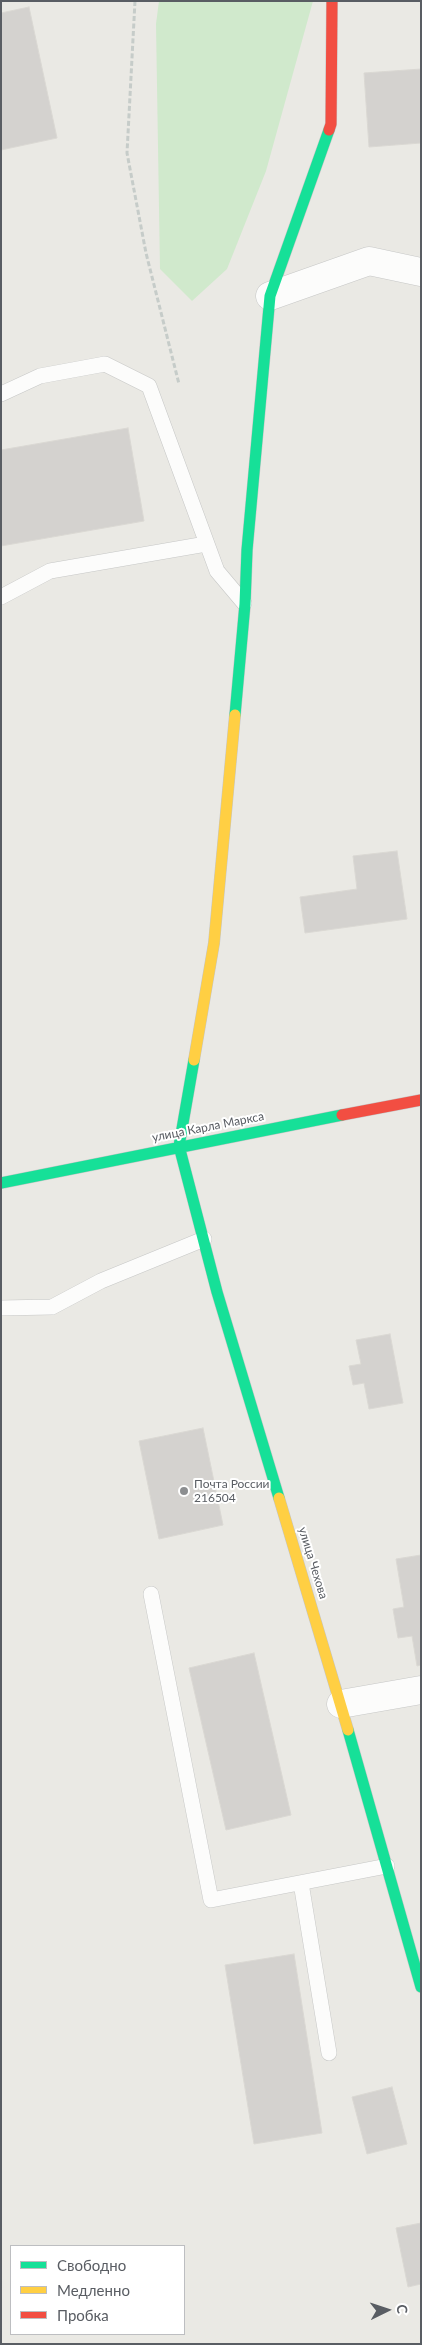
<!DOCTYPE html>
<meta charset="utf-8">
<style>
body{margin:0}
#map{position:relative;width:422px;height:2345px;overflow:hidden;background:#eae9e4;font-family:Lato,sans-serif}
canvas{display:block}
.frame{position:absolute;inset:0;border:2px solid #595d63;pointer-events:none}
.legend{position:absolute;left:10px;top:2245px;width:175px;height:90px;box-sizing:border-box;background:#fff;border:1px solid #bdbec1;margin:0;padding:6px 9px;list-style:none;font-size:15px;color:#595d63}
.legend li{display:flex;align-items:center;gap:10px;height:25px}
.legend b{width:25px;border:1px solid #bdbec1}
.north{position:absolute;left:362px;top:2285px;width:50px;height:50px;-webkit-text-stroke:4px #fff;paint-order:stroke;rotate:86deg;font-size:14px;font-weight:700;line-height:20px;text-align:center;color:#595d63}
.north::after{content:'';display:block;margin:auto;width:18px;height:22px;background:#595d63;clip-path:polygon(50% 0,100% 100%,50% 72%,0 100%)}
</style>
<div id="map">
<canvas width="422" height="2345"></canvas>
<div class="frame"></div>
<ul class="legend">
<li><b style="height:6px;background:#16e098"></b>Свободно</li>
<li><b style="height:6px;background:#ffcf43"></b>Медленно</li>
<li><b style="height:6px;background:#f24e42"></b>Пробка</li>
</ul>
<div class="north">С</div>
</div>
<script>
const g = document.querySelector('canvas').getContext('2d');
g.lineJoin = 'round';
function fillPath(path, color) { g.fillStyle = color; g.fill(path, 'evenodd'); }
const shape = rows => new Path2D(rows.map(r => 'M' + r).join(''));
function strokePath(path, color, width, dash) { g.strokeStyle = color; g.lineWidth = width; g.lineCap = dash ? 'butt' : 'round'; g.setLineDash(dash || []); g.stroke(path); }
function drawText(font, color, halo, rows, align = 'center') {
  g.font = font + ' Lato,sans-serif'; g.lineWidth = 4; g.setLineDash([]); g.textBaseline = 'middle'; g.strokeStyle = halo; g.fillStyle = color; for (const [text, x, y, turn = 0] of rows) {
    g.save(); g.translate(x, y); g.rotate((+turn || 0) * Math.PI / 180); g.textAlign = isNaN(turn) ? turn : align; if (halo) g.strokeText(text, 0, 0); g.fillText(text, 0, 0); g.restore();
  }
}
const green = shape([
 [159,1,313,1,266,171,227,269,192,301,160,269,156,24]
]);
const building = shape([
 [29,7,57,138,1,150,1,13,29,7],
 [421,69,421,143,369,147,364,73,421,69],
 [128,428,144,521,1,546,1,450,128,428],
 [397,851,407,919,305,933,300,897,357,889,353,856,397,851],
 [390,1334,403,1403,369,1409,364,1383,353,1385,349,1366,361,1364,356,1340,390,1334],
 [203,1428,223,1525,159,1539,139,1441,203,1428],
 [421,1555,421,1665,417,1666,412,1636,398,1638,393,1609,404,1607,396,1559,421,1555],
 [254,1653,291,1815,226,1830,189,1668,254,1653],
 [294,1954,322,2133,254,2144,225,1965,294,1954],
 [392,2087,407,2144,367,2154,352,2097,392,2087],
 [421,2223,421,2284,408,2287,396,2228,421,2223]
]);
const path = shape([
 [135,1,127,153,146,253,179,384]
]);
const lane = shape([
 [1,394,40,376,105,364,149,386,217,571,244,603],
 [1,597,50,571,206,544],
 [1,1308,52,1307,101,1281,204,1239],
 [151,1594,211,1900,387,1866],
 [301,1883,329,2053]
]);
const street = shape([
 [270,296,369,261,421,272],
 [341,1704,421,1690]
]);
const fast = shape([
 [235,715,245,604,247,550,270,296,329,130],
 [194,1060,179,1146,217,1292,279,1498],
 [1,1183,342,1115],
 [348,1730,421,1987]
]);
const slow = shape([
 [194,1060,214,943,235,715],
 [279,1498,348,1730]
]);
const jam = shape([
 [329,130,331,124,332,1],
 [342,1115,421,1100]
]);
const markers = [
 [184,1491,5,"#8c8e90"]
];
const streetNames = [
 ["улица Карла Маркса",208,1127,-11],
 ["улица Чехова",313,1563,73]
];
const poiNames = [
 ["Почта России",194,1484],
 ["216504",194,1498]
];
fillPath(green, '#d0e9cc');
fillPath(building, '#d4d2cf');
strokePath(building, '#dad8d3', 1);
strokePath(lane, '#c6c7c6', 16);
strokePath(street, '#c6c7c6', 29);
strokePath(fast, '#c5c5c5', 12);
strokePath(slow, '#c5c5c5', 12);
strokePath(jam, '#c5c5c5', 12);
strokePath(path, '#c6ccc9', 3, [5, 2.5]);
strokePath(lane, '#fcfcfb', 15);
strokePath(street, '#fcfcfb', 28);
strokePath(fast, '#16e098', 11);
strokePath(slow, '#ffcf43', 11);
strokePath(jam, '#f24e42', 11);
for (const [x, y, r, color] of markers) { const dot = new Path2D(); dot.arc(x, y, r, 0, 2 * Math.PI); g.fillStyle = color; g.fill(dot); strokePath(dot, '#fff', 2); }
drawText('12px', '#595d63', '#fff', streetNames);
drawText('12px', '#595d63', '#fff', poiNames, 'left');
</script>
